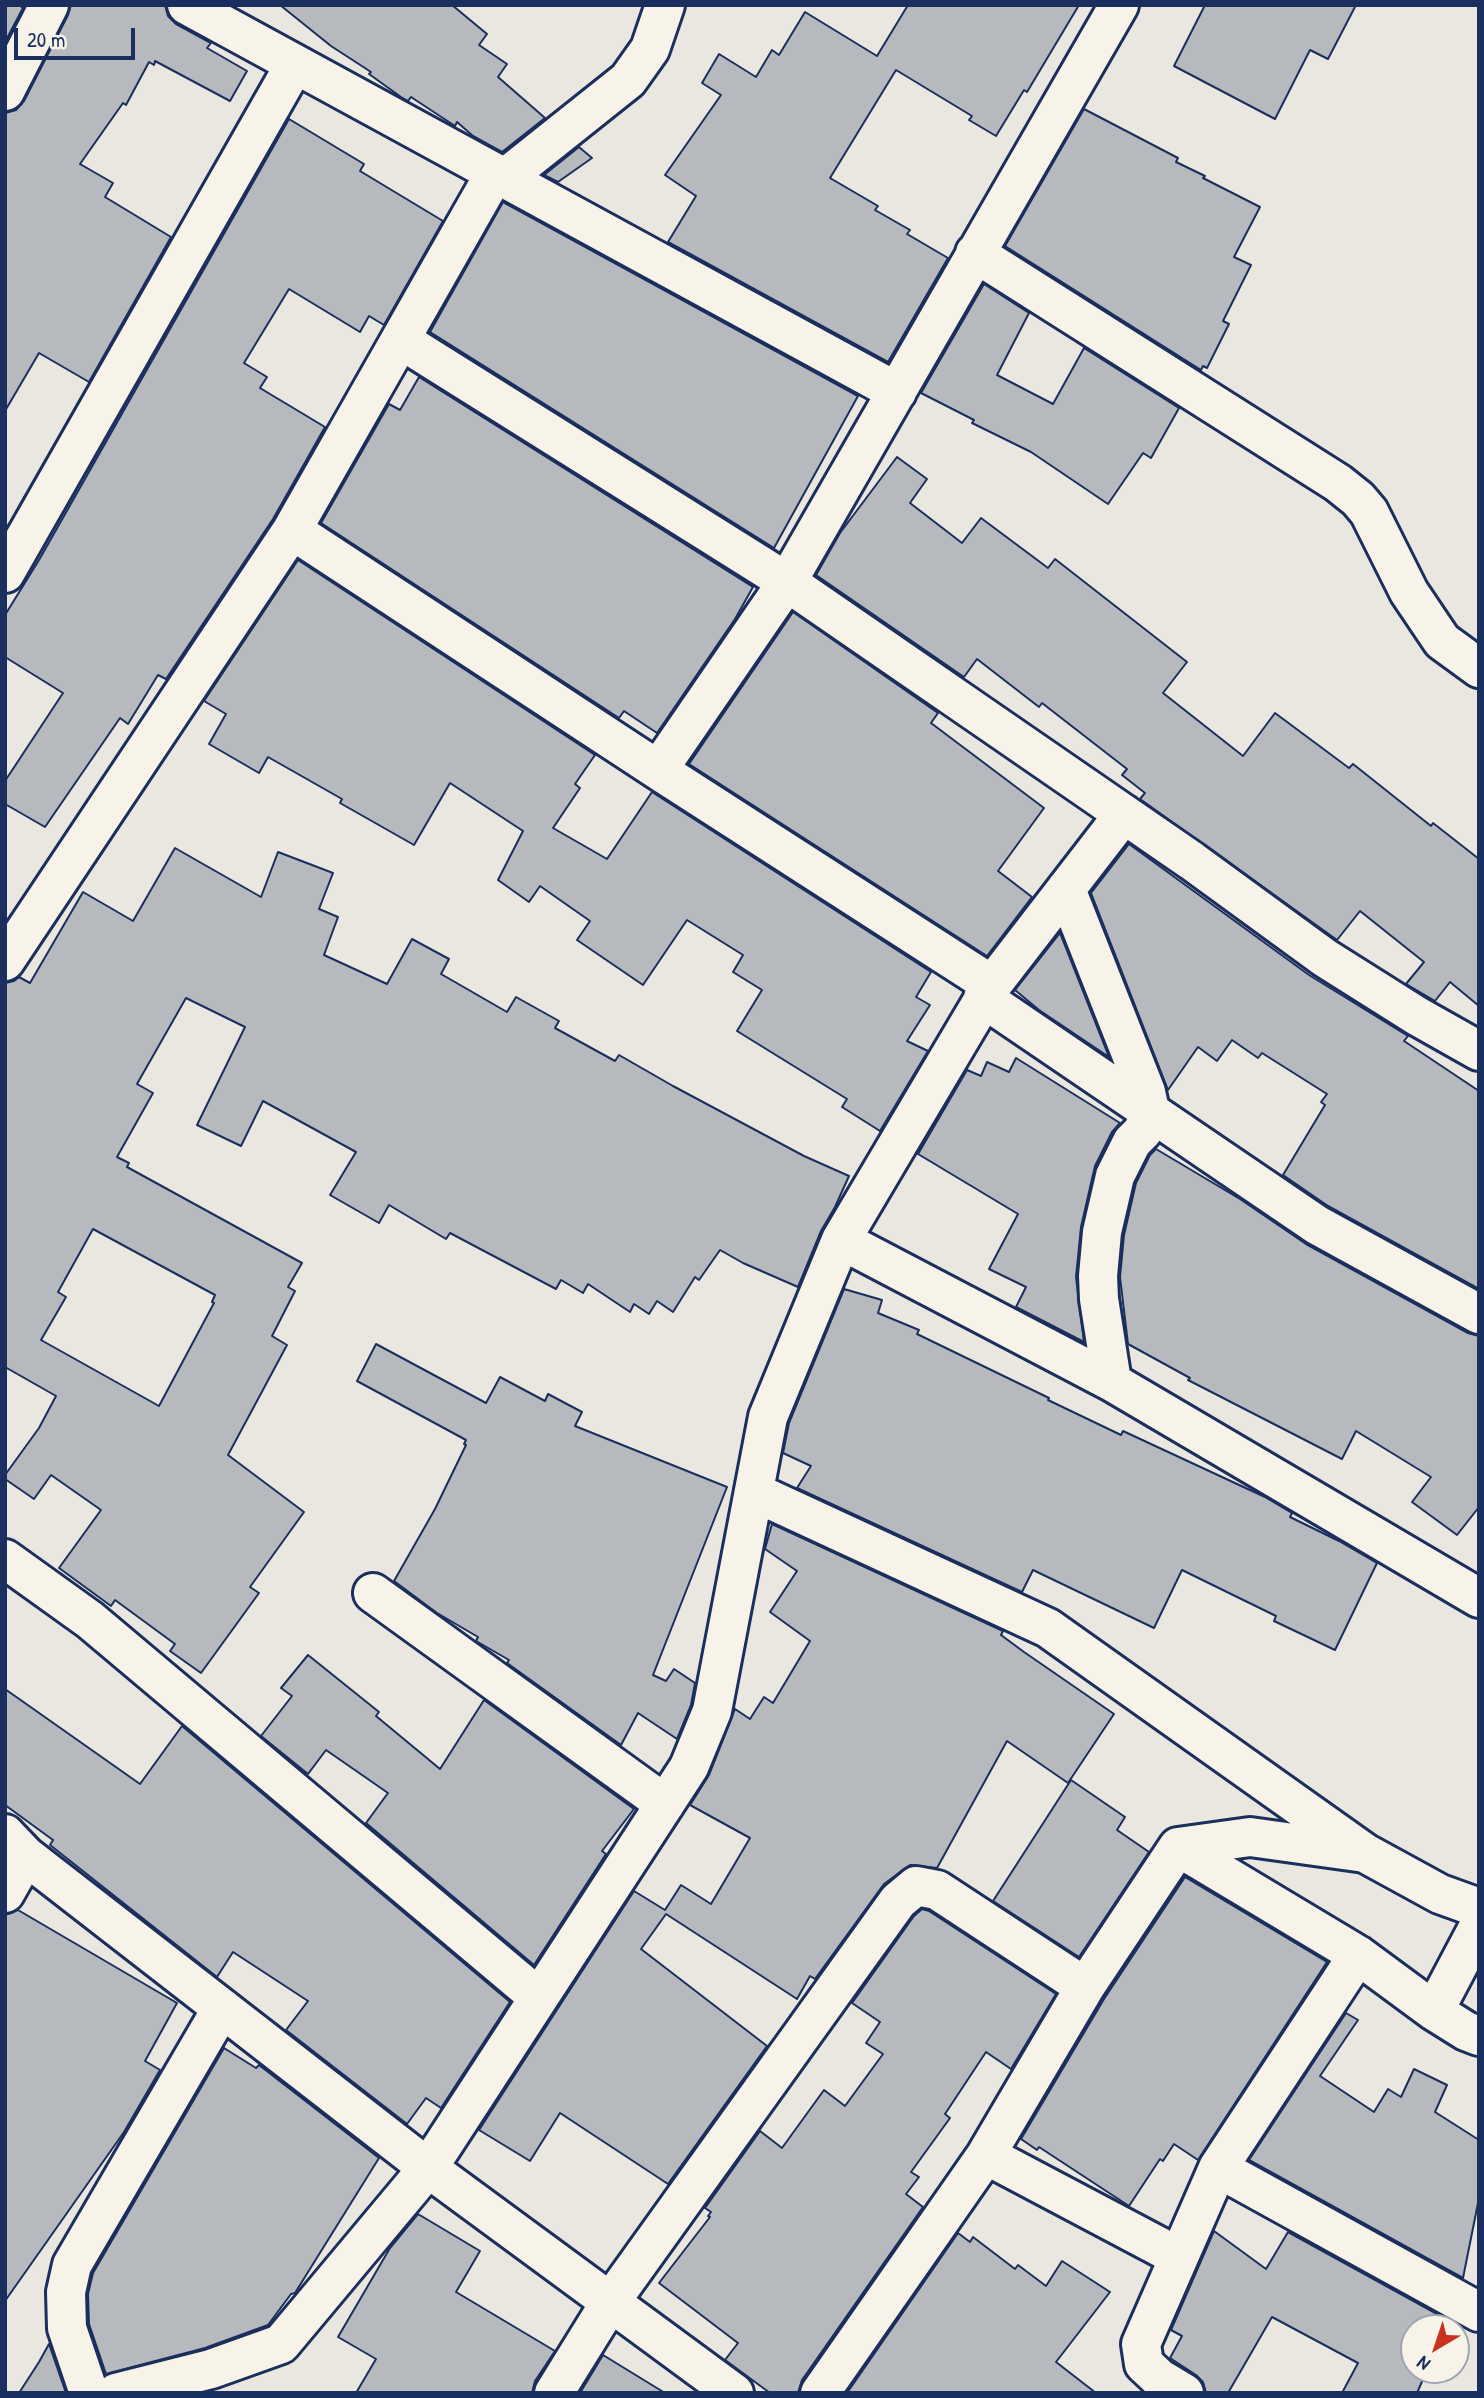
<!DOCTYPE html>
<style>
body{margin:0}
#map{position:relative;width:1484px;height:2398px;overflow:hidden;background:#eae7e0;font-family:"Patrick Hand",sans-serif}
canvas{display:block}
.frame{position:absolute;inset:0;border:7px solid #1b2f5e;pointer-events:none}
.north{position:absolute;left:1400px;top:2314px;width:70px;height:70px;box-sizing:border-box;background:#f7f3e8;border:2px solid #9fa5b1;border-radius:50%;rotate:219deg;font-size:19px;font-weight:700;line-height:28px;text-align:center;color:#1b2f5e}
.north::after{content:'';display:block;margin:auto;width:24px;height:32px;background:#c8321e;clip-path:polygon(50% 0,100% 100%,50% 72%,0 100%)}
.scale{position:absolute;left:14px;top:28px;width:121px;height:32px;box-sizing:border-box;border:4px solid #1b2f5e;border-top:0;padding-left:9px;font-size:21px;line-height:24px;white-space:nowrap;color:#1b2f5e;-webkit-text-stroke:5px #f7f3e8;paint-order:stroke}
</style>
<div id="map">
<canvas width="1484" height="2398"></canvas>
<div class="frame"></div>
<div class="north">N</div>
<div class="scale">20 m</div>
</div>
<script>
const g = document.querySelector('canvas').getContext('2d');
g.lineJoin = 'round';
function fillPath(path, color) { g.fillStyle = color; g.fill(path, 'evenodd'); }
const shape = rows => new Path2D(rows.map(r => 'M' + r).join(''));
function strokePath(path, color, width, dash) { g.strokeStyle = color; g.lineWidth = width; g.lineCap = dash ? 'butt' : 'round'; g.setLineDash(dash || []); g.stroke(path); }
const building = shape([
 [5,5,19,5,23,8,5,42,5,5],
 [71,5,165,5,168,16,176,24,211,43,207,48,247,71,230,101,155,61,154,65,149,62,126,105,123,103,80,164,113,183,105,197,171,237,89,382,39,353,5,411,5,113,16,110,24,101,68,15,71,5],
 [280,5,452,5,487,34,479,45,507,64,498,77,545,118,502,152,473,136,457,122,455,126,411,97,408,101,401,97,369,74,371,72,331,46,280,5],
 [908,5,1079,5,1027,92,1024,90,996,136,969,120,972,116,896,70,830,178,878,206,875,210,910,230,907,234,948,258,888,362,668,242,696,196,665,175,721,95,702,83,719,54,756,77,772,50,779,55,805,12,877,56,908,5],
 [1205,5,1356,5,1328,59,1310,50,1275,119,1174,66,1205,5],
 [1084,109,1178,158,1176,162,1205,176,1203,178,1260,207,1234,257,1251,265,1223,321,1229,324,1207,368,1203,366,1201,370,1005,246,1084,109],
 [289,119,364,164,360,171,443,221,384,325,369,316,360,332,289,289,244,363,267,377,260,388,325,427,273,519,166,679,158,675,128,724,120,718,45,827,5,804,5,781,63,693,5,657,5,615,39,560,289,119],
 [579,147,592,158,558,182,544,175,579,147],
 [503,202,858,396,774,548,430,332,503,202],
 [984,284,1029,313,997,375,1053,404,1084,348,1179,408,1151,458,1143,453,1108,504,1031,452,972,423,974,420,921,393,984,284],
 [419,377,753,587,735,619,657,733,624,711,619,718,321,523,389,404,400,410,419,377],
 [897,457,927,479,910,503,962,543,981,518,1048,568,1055,559,1187,662,1163,693,1243,756,1275,713,1349,768,1353,764,1431,826,1433,823,1479,859,1479,1006,1450,982,1435,1001,1406,984,1424,962,1360,911,1337,940,1140,799,1145,793,1122,775,1127,769,1042,703,1039,707,977,659,964,677,816,575,840,533,897,457],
 [298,560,595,755,575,784,580,788,553,828,607,859,652,792,931,972,916,997,930,1005,907,1041,928,1051,880,1131,842,1107,847,1099,737,1031,762,990,733,972,743,955,687,920,643,985,577,940,590,921,540,886,529,902,498,880,523,831,450,783,414,845,340,803,342,799,268,757,259,773,209,744,226,714,204,701,298,560],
 [793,612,938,713,931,723,1044,808,998,871,1032,897,987,956,689,764,793,612],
 [1129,844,1309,975,1408,1036,1404,1041,1479,1091,1479,1289,1328,1206,1283,1175,1325,1105,1321,1102,1327,1094,1262,1053,1258,1058,1232,1040,1217,1061,1198,1047,1168,1090,1091,893,1129,844],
 [175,848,261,897,278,852,333,873,319,909,338,917,324,955,387,984,412,939,449,959,441,974,507,1012,516,997,559,1021,555,1028,615,1061,619,1055,673,1086,804,1156,849,1176,835,1207,821,1231,798,1287,743,1263,720,1250,699,1280,695,1277,673,1312,657,1301,649,1314,634,1304,630,1312,588,1284,583,1293,561,1280,556,1289,450,1233,446,1239,389,1205,379,1223,330,1195,356,1152,263,1101,241,1146,197,1125,245,1027,186,998,137,1084,153,1093,117,1157,129,1163,127,1167,302,1263,288,1287,295,1291,272,1336,287,1345,228,1455,304,1512,250,1587,259,1593,201,1673,170,1651,175,1644,115,1600,111,1606,59,1568,101,1510,51,1475,34,1499,5,1479,5,1475,39,1428,56,1396,5,1367,5,983,14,981,19,977,30,983,83,892,133,921,175,848],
 [93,1229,215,1295,212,1302,214,1303,159,1406,41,1340,66,1297,58,1292,93,1229],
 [1060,933,1109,1057,1039,1010,1015,990,1060,933],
 [1016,1058,1120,1123,1112,1132,1095,1166,1081,1227,1076,1277,1084,1342,1016,1307,1026,1287,989,1269,1018,1214,918,1154,967,1070,981,1076,987,1062,1009,1072,1016,1058],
 [1156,1149,1240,1199,1306,1244,1468,1333,1479,1336,1479,1507,1457,1535,1412,1502,1431,1477,1356,1431,1342,1459,1188,1380,1190,1378,1128,1344,1120,1277,1124,1235,1136,1183,1150,1155,1156,1149],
 [844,1289,882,1300,878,1313,919,1330,917,1334,1049,1398,1048,1400,1121,1435,1123,1431,1265,1497,1292,1513,1290,1517,1339,1541,1377,1563,1335,1650,1274,1621,1276,1616,1182,1570,1154,1628,1033,1570,1022,1592,797,1488,811,1466,783,1453,789,1423,844,1289],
 [376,1344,486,1403,500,1377,545,1401,548,1394,582,1412,575,1426,727,1487,653,1675,666,1681,674,1669,695,1683,691,1705,677,1739,638,1713,621,1745,507,1663,509,1660,476,1641,478,1637,437,1613,394,1581,435,1509,466,1445,464,1444,466,1440,357,1381,376,1344],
 [772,1524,1003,1631,1001,1635,1024,1652,1114,1714,1068,1783,1007,1741,937,1868,910,1865,884,1884,815,1979,810,1976,797,1999,666,1914,641,1949,767,2046,668,2184,560,2113,530,2161,479,2130,634,1891,665,1910,681,1885,711,1904,750,1838,690,1805,709,1775,735,1709,750,1719,764,1697,773,1703,810,1641,770,1612,797,1571,765,1549,772,1524],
 [308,1655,379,1712,376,1716,440,1769,484,1700,634,1809,602,1851,606,1854,534,1965,366,1823,388,1793,326,1750,308,1774,261,1736,292,1696,281,1688,308,1655],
 [5,1689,140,1784,182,1726,510,2002,441,2108,426,2098,407,2124,286,2030,308,2001,233,1952,217,1977,50,1845,53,1840,5,1805,5,1689],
 [1071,1780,1125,1817,1117,1830,1149,1852,1079,1957,993,1901,1071,1780],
 [1185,1877,1327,1962,1198,2160,1174,2144,1163,2161,1160,2159,1129,2206,1039,2147,1037,2150,1021,2139,1104,1999,1185,1877],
 [922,1909,929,1911,1056,1994,1011,2069,986,2052,945,2114,950,2118,911,2172,919,2177,906,2194,923,2207,802,2380,798,2393,770,2393,725,2360,738,2343,659,2283,710,2217,708,2216,711,2212,705,2208,760,2131,782,2148,824,2090,845,2106,883,2054,866,2043,880,2022,852,2003,914,1916,922,1909],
 [18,1910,177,2003,145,2061,160,2070,124,2132,5,2301,5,1915,18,1910],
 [1346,2013,1358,2020,1320,2076,1374,2112,1388,2089,1401,2097,1414,2069,1447,2085,1435,2112,1479,2140,1479,2198,1463,2278,1249,2160,1346,2013],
 [224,2048,256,2068,259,2065,379,2158,295,2293,291,2294,268,2325,205,2348,106,2374,89,2324,88,2294,93,2273,224,2048],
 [418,2214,480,2251,456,2292,555,2351,535,2381,532,2393,356,2393,376,2359,338,2337,390,2248,418,2214],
 [1214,2231,1266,2269,1288,2232,1448,2320,1445,2328,1414,2328,1414,2370,1427,2370,1417,2393,1342,2393,1358,2363,1272,2317,1228,2393,1206,2393,1203,2382,1196,2375,1170,2358,1182,2336,1171,2330,1214,2231],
 [958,2233,970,2242,973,2237,1015,2269,1018,2265,1046,2286,1062,2261,1110,2292,1056,2362,1096,2393,847,2393,958,2233],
 [49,2344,66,2393,19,2393,39,2362,49,2344],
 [603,2355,665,2393,580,2393,603,2355]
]);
const minor = shape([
 [187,5,897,392],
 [5,91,49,5],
 [505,178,628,80,650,49,665,5],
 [975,253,1338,483,1358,499,1369,512,1409,592,1442,641,1479,668],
 [401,340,787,582,1192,861,1325,958,1417,1016,1479,1051],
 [292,530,658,770,992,985],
 [5,573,295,64],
 [658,770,787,582,1119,5],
 [1066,889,1146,1092,1150,1110,1143,1131,1132,1142,1115,1176,1102,1232,1098,1276,1099,1299,1112,1382],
 [5,961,292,530,495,173],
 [983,998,1317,1225,1479,1314],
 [841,1240,1112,1382,1479,1598],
 [754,1492,1048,1628,1365,1853,1440,1894,1479,1908],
 [5,1559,90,1620,538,1997],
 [373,1593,665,1804],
 [5,1834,26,1856,428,2168,734,2393],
 [1178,1847,1358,1955,1434,2011,1466,2031,1479,2036],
 [5,1893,26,1856],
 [1434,2011,1479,1926],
 [986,2155,1179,2257],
 [1218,2168,1479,2312],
 [89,2393,67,2328,66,2292,72,2265,222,2008],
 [116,2393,211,2369,281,2344,428,2168,689,1767,712,1711,768,1417,841,1240,992,985,1124,814],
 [554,2393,611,2301,898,1901,916,1886,937,1890,1085,1987],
 [820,2393,986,2155,1085,1987,1178,1847,1250,1837,1365,1853],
 [1184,2393,1159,2378,1144,2364,1141,2344,1218,2168,1358,1955]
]);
fillPath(building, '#b6babf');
strokePath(building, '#1b2f5e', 2);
strokePath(minor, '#1b2f5e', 44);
strokePath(minor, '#f7f3e8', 38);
</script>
